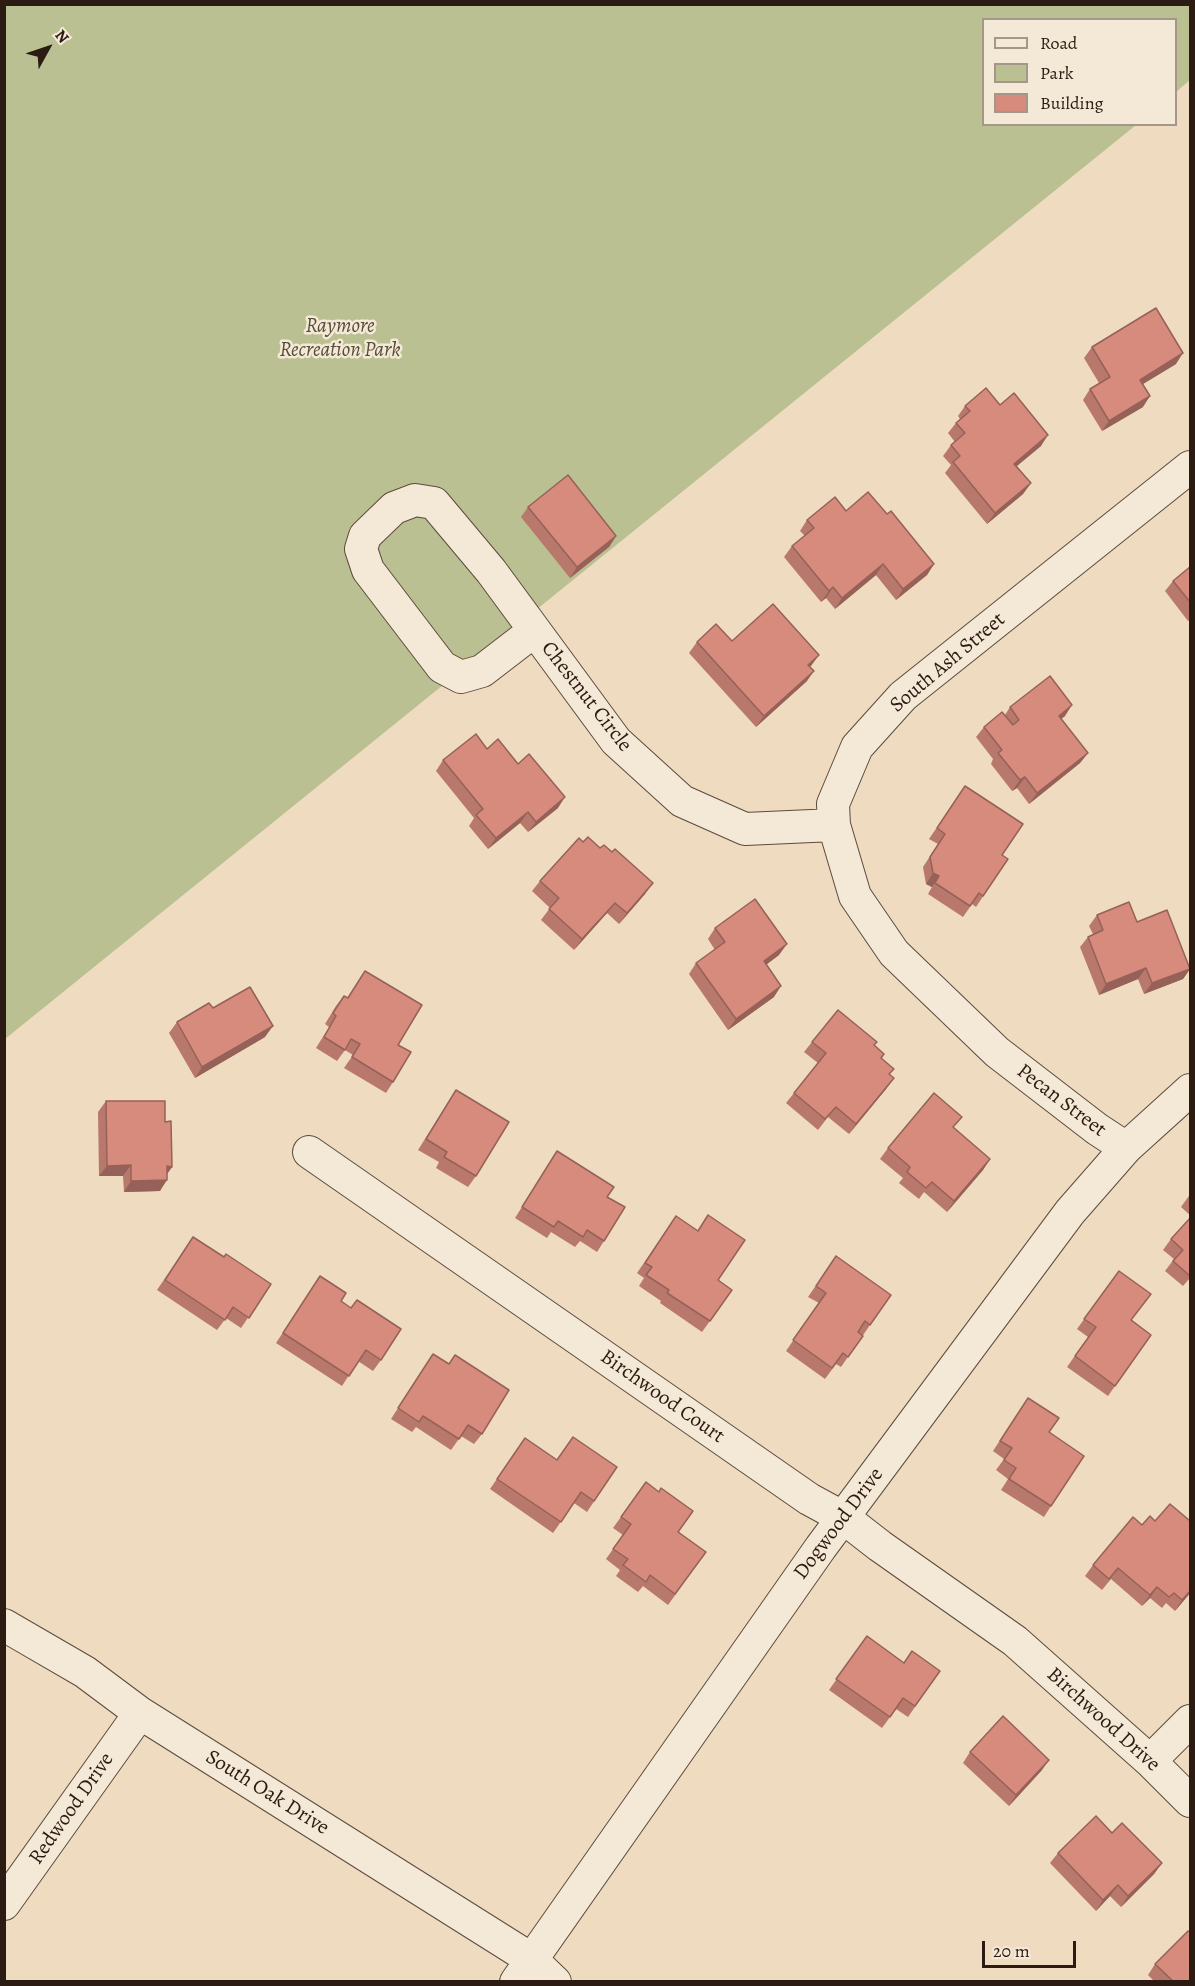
<!DOCTYPE html>
<style>
body{margin:0}
#map{position:relative;width:1195px;height:1986px;overflow:hidden;background:#eedbc0;font-family:Alegreya,serif}
canvas{display:block}
.frame{position:absolute;inset:0;border:6px solid #2b1b12;pointer-events:none}
.legend{position:absolute;left:982px;top:18px;width:195px;height:108px;box-sizing:border-box;background:#f4e8d6;border:2px solid #a49688;margin:0;padding:8px 10px;list-style:none;font-size:18px;color:#2b1b12}
.legend li{display:flex;align-items:center;gap:12px;height:30px}
.legend b{width:30px;border:2px solid #a49688}
.north{position:absolute;left:18px;top:18px;width:60px;height:60px;-webkit-text-stroke:4px #f4e8d6;paint-order:stroke;rotate:50deg;font-size:16px;font-weight:700;line-height:24px;text-align:center;color:#2b1b12}
.north::after{content:'';display:block;margin:auto;width:21px;height:27px;background:#2b1b12;clip-path:polygon(50% 0,100% 100%,50% 72%,0 100%)}
.scale{position:absolute;left:982px;top:1941px;width:94px;height:27px;box-sizing:border-box;border:3px solid #2b1b12;border-top:0;padding-left:8px;font-size:18px;line-height:21px;white-space:nowrap;color:#2b1b12;-webkit-text-stroke:4px #f4e8d6;paint-order:stroke}
</style>
<div id="map">
<canvas width="1195" height="1986"></canvas>
<div class="frame"></div>
<ul class="legend">
<li><b style="height:8px;background:#f4e8d6"></b>Road</li>
<li><b style="height:16px;background:#bac091"></b>Park</li>
<li><b style="height:16px;background:#d68b7d"></b>Building</li>
</ul>
<div class="north">N</div>
<div class="scale">20 m</div>
</div>
<script>
const g = document.querySelector('canvas').getContext('2d');
g.lineJoin = 'round';
function fillPath(path, color) { g.fillStyle = color; g.fill(path, 'evenodd'); }
const shape = rows => new Path2D(rows.map(r => 'M' + r).join(''));
function strokePath(path, color, width, dash) { g.strokeStyle = color; g.lineWidth = width; g.lineCap = dash ? 'butt' : 'round'; g.setLineDash(dash || []); g.stroke(path); }
function drawText(font, color, halo, rows, align = 'center') {
  g.font = font + ' Alegreya,serif'; g.lineWidth = 5; g.setLineDash([]); g.textBaseline = 'middle'; g.strokeStyle = halo; g.fillStyle = color; for (const [text, x, y, turn = 0] of rows) {
    g.save(); g.translate(x, y); g.rotate((+turn || 0) * Math.PI / 180); g.textAlign = isNaN(turn) ? turn : align; if (halo) g.strokeText(text, 0, 0); g.fillText(text, 0, 0); g.restore();
  }
}
const green = shape([
 [5,5,1190,5,1190,80,1176,92,1176,20,984,20,984,124,1136,125,5,1039]
]);
const minor = shape([
 [534,631,482,671,461,677,442,667,368,570,361,549,365,536,394,508,415,500,434,503,491,571,616,741,682,801,745,829,834,825],
 [1126,1148,1097,1129,997,1052,894,953,855,896,834,825,833,804,857,747,903,696,1190,467],
 [309,1152,809,1499,844,1518,880,1546,1015,1641,1150,1761,1190,1801],
 [4,1625,85,1672,140,1713,531,1959,555,1982],
 [1150,1761,1190,1721],
 [4,1904,140,1713],
 [516,1982,821,1547,1070,1212,1126,1148,1190,1090]
]);
const wall = shape([
 [1092,347,1176,364,1143,384,1143,407,1102,431,1083,400,1090,389,1099,383,1084,358],
 [1000,405,1041,446,1017,466,1031,483,1023,494,987,524,945,473,951,465,943,456,951,445,955,442,948,433,956,423,960,419,958,416,965,406],
 [528,507,616,536,609,547,570,578,521,517],
 [846,511,887,514,934,564,927,575,896,600,876,575,835,609,826,598,821,602,784,557,792,546,805,536,800,531,807,520],
 [1191,566,1191,619,1188,621,1165,591,1173,581],
 [732,641,810,666,807,681,756,727,689,653,697,642],
 [1010,707,1065,716,1061,719,1088,753,1080,763,1029,804,1017,788,1012,791,991,764,993,759,976,737,984,727,1005,715],
 [487,749,518,764,558,808,528,832,520,823,488,849,469,826,474,818,436,771,443,760],
 [965,786,1002,855,1008,859,976,907,972,904,963,917,928,894,932,887,926,884,923,867,938,844,929,839],
 [540,881,645,894,619,924,607,913,574,950,541,920,550,908,532,891],
 [1097,915,1137,922,1190,969,1183,979,1144,994,1138,979,1099,995,1080,947,1088,937,1093,934,1089,926],
 [715,928,779,955,766,965,774,997,728,1030,689,974,696,963,715,950,708,939],
 [365,971,398,1045,393,1082,386,1093,344,1068,353,1055,345,1050,337,1061,316,1048,329,1027,325,1024,336,1006,344,996,347,998],
 [213,1008,265,1037,195,1078,169,1033,177,1022],
 [812,1042,874,1046,884,1054,881,1058,890,1075,886,1089,849,1134,828,1117,818,1130,786,1103,818,1063,804,1052],
 [456,1090,476,1176,468,1187,436,1168,439,1162,418,1150],
 [106,1101,165,1122,172,1167,167,1174,160,1191,124,1192,123,1176,99,1176,98,1112],
 [954,1128,990,1159,983,1170,947,1212,924,1192,919,1199,899,1183,903,1178,880,1159,888,1148],
 [557,1151,607,1197,604,1241,597,1252,580,1241,575,1247,551,1232,547,1238,515,1218],
 [1191,1193,1191,1216,1181,1207],
 [676,1216,718,1280,732,1290,702,1332,660,1303,661,1301,639,1286,644,1278,637,1273],
 [1191,1217,1191,1279,1190,1278,1183,1286,1165,1271,1174,1259,1163,1250,1171,1239],
 [193,1237,223,1257,271,1284,241,1328,226,1318,217,1330,157,1290],
 [836,1256,870,1325,841,1367,836,1364,825,1379,786,1351,819,1303,808,1297],
 [1119,1271,1132,1320,1151,1335,1108,1396,1067,1367,1088,1337,1077,1329],
 [320,1276,341,1301,381,1360,373,1371,358,1361,342,1386,276,1343],
 [433,1354,449,1364,455,1355,482,1434,474,1444,461,1436,451,1450,416,1427,412,1432,391,1419],
 [1021,1408,1049,1432,1051,1506,1044,1517,1001,1490,1008,1479,996,1470,1004,1459,993,1451],
 [525,1438,557,1460,617,1467,587,1512,574,1503,553,1533,490,1489],
 [646,1482,679,1532,706,1552,668,1605,643,1586,638,1592,616,1576,620,1570,606,1559,623,1535,613,1528],
 [1191,1519,1191,1592,1175,1611,1166,1603,1162,1608,1150,1598,1142,1606,1111,1579,1102,1590,1085,1576,1093,1565,1142,1525,1155,1521,1189,1520],
 [867,1636,904,1663,940,1671,908,1717,896,1709,882,1728,829,1690],
 [970,1752,1042,1770,1009,1806,963,1763],
 [1112,1833,1162,1863,1154,1874,1121,1907,1110,1896,1096,1911,1050,1863,1058,1853],
 [1155,1964,1191,1982,1155,1982,1148,1975]
]);
const shadedWall = shape([
 [1183,353,1176,364,1133,390,1140,380],
 [1150,396,1143,407,1102,431,1109,421],
 [1048,435,1041,446,1007,474,1014,464],
 [1031,483,1023,494,987,524,995,513],
 [616,536,609,547,570,578,577,567],
 [883,564,876,575,835,609,842,598],
 [934,564,927,575,896,600,903,589],
 [833,587,826,598,821,602,829,591],
 [819,655,811,666,801,675,808,665],
 [814,671,807,681,756,727,764,716],
 [1072,705,1065,716,1051,727,1059,716],
 [1088,753,1080,763,1029,804,1037,793],
 [1025,777,1017,788,1012,791,1020,780],
 [565,797,558,808,528,832,536,822],
 [528,812,520,823,488,849,496,838],
 [933,873,939,876,932,887,926,884],
 [653,883,645,894,619,924,627,913],
 [615,903,607,913,574,950,582,939],
 [787,944,779,955,756,972,764,961],
 [1146,968,1138,979,1099,995,1106,984],
 [1190,969,1183,979,1144,994,1152,983],
 [781,986,774,997,728,1030,736,1019],
 [273,1026,265,1037,195,1078,202,1067],
 [894,1078,886,1089,849,1134,856,1124],
 [990,1159,983,1170,947,1212,954,1201],
 [131,1165,123,1176,99,1176,107,1166],
 [167,1166,172,1167,165,1177],
 [167,1180,160,1191,124,1192,131,1181],
 [1157,1587,1150,1598,1142,1606,1150,1595],
 [1191,1590,1191,1592,1175,1611,1182,1600],
 [1049,1760,1042,1770,1009,1806,1016,1795],
 [1162,1863,1154,1874,1121,1907,1128,1896],
 [1118,1885,1110,1896,1096,1911,1103,1900]
]);
const building = shape([
 [1156,308,1183,353,1140,380,1150,396,1109,421,1090,389,1110,377,1092,347,1156,308],
 [986,388,1000,405,1014,393,1048,435,1014,464,1031,483,995,513,953,462,960,456,951,445,965,433,956,423,970,411,965,406,986,388],
 [568,475,616,536,577,567,528,507,568,475],
 [868,492,887,514,891,511,934,564,903,589,883,564,842,598,833,587,829,591,792,546,814,528,807,520,835,497,846,511,868,492],
 [1191,566,1191,603,1173,581,1191,566],
 [773,604,819,655,808,665,814,671,764,716,697,642,716,624,732,641,773,604],
 [1050,676,1072,705,1059,716,1088,753,1037,793,1025,777,1020,780,998,753,1002,750,984,727,1002,712,1013,725,1019,720,1010,707,1050,676],
 [476,734,487,749,498,739,518,764,529,754,565,797,536,822,528,812,496,838,476,815,483,809,443,760,476,734],
 [965,786,1023,824,1002,855,1008,859,983,896,979,893,970,906,935,883,939,876,933,873,930,857,945,834,937,828,965,786],
 [588,837,600,848,604,845,612,852,615,849,653,883,627,913,615,903,582,939,549,909,559,898,540,881,579,838,583,842,588,837],
 [755,899,787,944,764,961,781,986,736,1019,696,963,725,942,715,928,755,899],
 [1129,902,1137,922,1167,910,1190,969,1152,983,1146,968,1106,984,1088,937,1103,930,1097,915,1129,902],
 [365,971,422,1005,398,1045,411,1052,393,1082,352,1057,360,1044,351,1039,345,1050,324,1037,336,1016,333,1013,344,996,348,998,365,971],
 [250,987,273,1026,202,1067,177,1022,209,1003,213,1008,250,987],
 [838,1010,877,1042,874,1045,884,1054,881,1058,894,1069,889,1074,894,1078,856,1124,836,1107,825,1119,794,1093,826,1053,812,1042,838,1010],
 [456,1090,509,1122,476,1176,444,1157,447,1152,426,1139,456,1090],
 [934,1093,962,1117,953,1127,990,1159,954,1201,932,1182,926,1188,907,1172,910,1167,888,1148,934,1093],
 [106,1101,165,1101,165,1122,171,1121,172,1167,167,1166,167,1180,131,1181,131,1165,107,1166,106,1101],
 [557,1151,614,1187,607,1197,625,1207,604,1241,587,1230,583,1237,558,1221,554,1227,522,1207,557,1151],
 [708,1215,745,1240,718,1280,732,1290,710,1321,667,1293,669,1290,646,1275,652,1267,645,1263,676,1216,698,1231,708,1215],
 [1191,1217,1191,1275,1190,1276,1173,1261,1183,1250,1171,1239,1191,1217],
 [193,1237,224,1257,226,1254,271,1284,249,1318,233,1307,225,1320,165,1280,193,1237],
 [836,1256,891,1295,870,1325,865,1321,858,1332,863,1336,848,1357,843,1353,832,1368,793,1340,826,1293,816,1286,836,1256],
 [1119,1271,1151,1294,1131,1320,1151,1335,1115,1386,1075,1356,1096,1327,1084,1319,1119,1271],
 [320,1276,346,1293,341,1301,351,1308,357,1300,401,1329,381,1360,366,1350,349,1376,283,1333,320,1276],
 [433,1354,449,1364,455,1355,509,1390,482,1434,468,1425,459,1439,423,1416,419,1422,398,1408,433,1354],
 [1028,1398,1059,1418,1049,1432,1084,1456,1051,1506,1009,1479,1016,1468,1004,1460,1012,1448,1000,1441,1028,1398],
 [573,1437,617,1467,594,1501,581,1492,561,1522,497,1479,525,1438,557,1460,573,1437],
 [646,1482,659,1492,661,1488,693,1511,678,1532,706,1552,675,1594,650,1575,646,1582,623,1565,628,1559,613,1549,631,1524,621,1517,646,1482],
 [1170,1504,1189,1520,1191,1519,1191,1590,1182,1600,1174,1593,1169,1597,1157,1587,1150,1595,1118,1568,1109,1579,1093,1565,1133,1517,1142,1525,1150,1516,1155,1521,1170,1504],
 [867,1636,904,1663,912,1651,940,1671,915,1706,903,1698,890,1717,836,1679,867,1636],
 [1003,1716,1049,1760,1016,1795,970,1752,1003,1716],
 [1096,1816,1112,1833,1122,1823,1162,1863,1128,1896,1118,1885,1103,1900,1058,1853,1096,1816],
 [1188,1931,1191,1933,1191,1982,1174,1982,1155,1964,1188,1931]
]);
const parkNames = [
 ["Raymore",340,327],
 ["Recreation Park",340,351]
];
const streetNames = [
 ["South Ash Street",948,663,-40],
 ["Chestnut Circle",586,697,52],
 ["Pecan Street",1061,1101,37],
 ["Birchwood Court",662,1397,35],
 ["Dogwood Drive",839,1524,-53],
 ["Birchwood Drive",1103,1720,42],
 ["South Oak Drive",267,1793,32],
 ["Redwood Drive",72,1809,-55]
];
fillPath(green, '#bac091');
strokePath(minor, '#5c4b3e', 34);
strokePath(minor, '#f4e8d6', 32);
fillPath(wall, '#b8786c');
fillPath(shadedWall, '#966158');
fillPath(building, '#d68b7d');
strokePath(building, '#966158', 1.5);
drawText('italic 21px', '#564d38', '#f4e8d6', parkNames);
drawText('21px', '#2b1b12', '#f4e8d6', streetNames);
</script>
